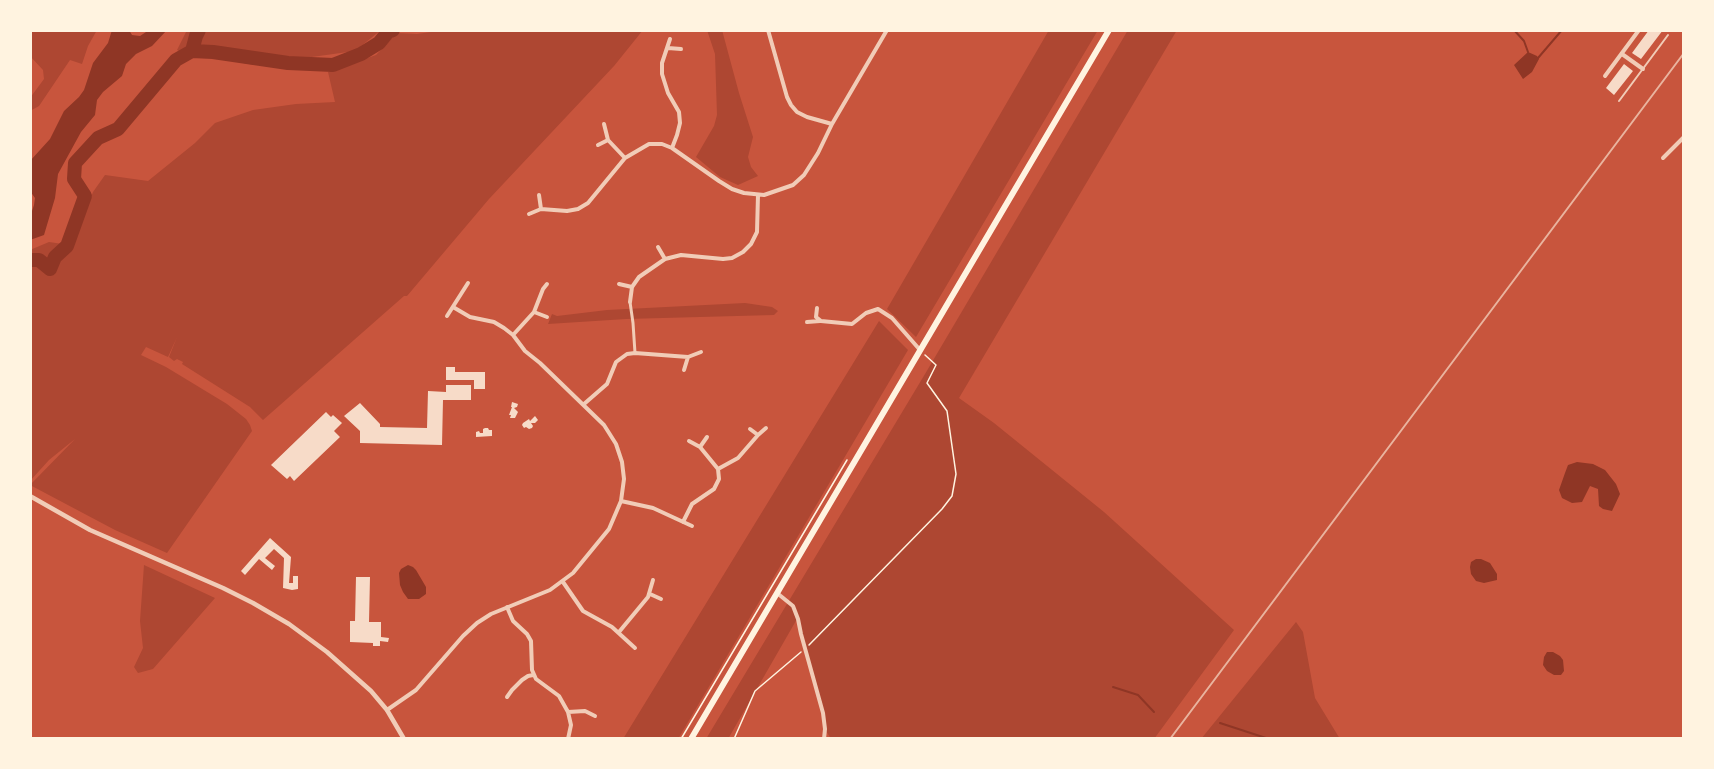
<!DOCTYPE html>
<style>
body{margin:0}
#map{position:relative;width:1714px;height:769px;overflow:hidden;background:#c8553d;font-family:"Work Sans",sans-serif}
canvas{display:block}
.frame{position:absolute;inset:0;border:32px solid #fff3e0;pointer-events:none}
</style>
<div id="map">
<canvas width="1714" height="769"></canvas>
<div class="frame"></div>
</div>
<script>
const g = document.querySelector('canvas').getContext('2d');
g.lineJoin = 'round';
function fillPath(path, color) { g.fillStyle = color; g.fill(path, 'evenodd'); }
const shape = rows => new Path2D(rows.map(r => 'M' + r).join(''));
function strokePath(path, color, width, dash) { g.strokeStyle = color; g.lineWidth = width; g.lineCap = dash ? 'butt' : 'round'; g.setLineDash(dash || []); g.stroke(path); }
const green = shape([
 [30,30,97,30,88,46,82,64,70,60,39,106,30,111,30,98,44,79,43,70,30,56],
 [187,30,381,30,355,51,254,65,211,57,189,56,177,50],
 [445,30,643,30,614,66,489,199,407,296,404,296,263,420,250,407,182,364,183,362,177,359,174,361,169,357,177,337,168,357,146,347,141,355,166,367,227,404,246,419,250,425,252,431,167,553,115,530,30,485,75,439,49,460,30,481,30,250,49,242,70,245,83,218,93,192,105,175,148,181,195,143,215,123,253,110,296,104,335,102,328,72,376,55,397,33,417,34],
 [707,30,722,30,739,93,753,137,748,157,751,167,758,176,738,185,720,177,696,157,714,126,717,115,715,54],
 [1049,30,1098,30,916,337,887,309],
 [1128,30,1177,30,959,398,994,423,1104,512,1234,630,1154,739,831,739,825,729,823,713,797,619,728,739,706,739,925,374],
 [745,303,772,307,778,311,774,315,626,319,548,324,552,314,557,316,607,310],
 [879,321,908,350,678,739,623,739],
 [144,565,215,598,153,669,138,673,134,667,143,648,140,621],
 [1296,622,1303,632,1315,698,1340,739,1201,739]
]);
const water = shape([
 [112,30,129,30,132,35,140,36,149,30,167,30,152,46,136,54,126,64,122,76,103,92,97,100,95,115,81,132,58,174,55,198,44,235,30,240,30,217,34,205,35,198,30,191,30,161,50,139,64,111,79,97,84,90,93,63,108,43],
 [1528,52,1537,56,1539,59,1532,72,1523,79,1514,65],
 [1577,462,1593,464,1605,470,1616,484,1620,494,1612,511,1603,509,1599,506,1598,489,1590,486,1582,502,1572,503,1562,498,1559,490,1565,473,1568,465],
 [1476,559,1481,559,1490,563,1497,574,1497,580,1484,583,1476,581,1471,574,1470,567,1471,562],
 [408,565,413,567,416,570,426,587,426,594,419,599,408,599,403,592,400,585,399,573,401,569],
 [1547,652,1553,652,1560,656,1563,660,1564,671,1561,675,1554,675,1547,671,1543,665,1544,657]
]);
const stream = shape([
 [1514,30,1524,41,1528,52],
 [1538,58,1562,30],
 [1113,687,1138,695,1154,712],
 [1220,723,1269,739]
]);
const river = shape([
 [192,51,196,36,199,30],
 [30,260,39,260,50,269,55,257,67,246,85,196,74,179,75,163,98,138,118,129,176,60,192,51,213,52,288,63,333,65,361,54,379,43,388,32,393,30]
]);
const building = shape([
 [1649,30,1663,30,1641,59,1632,53],
 [1624,64,1633,71,1614,95,1606,88],
 [446,367,455,367,455,372,485,372,485,389,474,389,474,380,446,380],
 [446,385,471,385,471,400,443,400,442,445,360,443,360,431,344,416,360,403,380,424,380,427,427,428,428,391,446,392],
 [512,402,518,404,517,407,514,408,518,412,515,418,510,418,511,415,509,415,512,407,511,407],
 [326,412,331,417,333,415,342,423,334,431,340,437,294,481,290,476,287,479,271,465],
 [535,416,538,420,535,423,531,423,533,426,532,428,529,429,526,427,524,428,522,425,523,423,529,419,530,421],
 [485,428,488,428,489,430,492,430,492,436,476,437,476,432,479,431,480,433,483,433,483,429],
 [270,538,291,557,289,583,293,583,293,576,298,576,298,589,292,590,283,588,284,558,274,549,265,558,275,566,272,570,259,559,245,575,241,571],
 [356,577,370,577,369,622,381,622,381,637,389,638,388,642,380,641,380,646,373,646,373,643,350,642,350,621,355,621]
]);
const path = shape([
 [809,645,942,509,952,496,956,474,947,411,927,383,936,365,925,355],
 [681,739,847,460],
 [734,739,755,691,801,652]
]);
const service = shape([
 [1619,101,1668,35]
]);
const pedestrian = shape([
 [630,302,633,323,635,353]
]);
const minor = shape([
 [768,30,787,97,791,105,797,112,807,117,832,124],
 [670,39,662,63,662,74,668,93,679,112,680,123,677,135,672,148],
 [668,48,681,49],
 [1622,54,1643,69],
 [1605,76,1639,30],
 [608,140,625,158],
 [598,145,608,140,604,124],
 [1663,158,1684,137],
 [541,209,567,211,578,209,588,203,625,158,649,144,662,144,672,148,719,181,732,189,744,193,764,195,793,185,804,175,818,153,832,124,887,30],
 [529,214,541,209,539,195],
 [658,247,665,259],
 [619,284,632,287],
 [630,302,632,287,639,277,665,259,681,255,723,259,732,258,743,252,751,244,757,232,758,195],
 [817,308,816,317,821,321,852,324,866,313,878,309,892,318,920,350],
 [534,312,543,289,547,284],
 [447,316,468,283],
 [807,322,820,321],
 [513,335,534,312,547,317],
 [684,370,688,357,701,352],
 [584,404,607,384,616,362,627,354,635,353,688,357],
 [750,429,758,435,766,428],
 [689,441,700,447,707,437],
 [718,469,738,458,758,435],
 [621,501,653,508,692,526],
 [683,522,692,504,714,489,719,479,718,469,700,447],
 [563,582,583,611,612,627,635,648],
 [777,593,793,606,798,619,801,634,823,713,825,729,824,739],
 [650,594,661,599],
 [507,607,513,621,527,634,531,641,532,670,536,679,559,696,568,712,571,725,568,739],
 [619,632,648,597,653,580],
 [507,697,512,690,522,680,528,676,533,675],
 [387,710,416,690,463,636,477,623,491,614,550,590,573,573,609,529,621,501,624,479,622,462,616,444,604,425,540,363,525,351,513,335,504,328,494,322,470,317,453,307],
 [568,712,585,711,595,716]
]);
const tertiary = shape([
 [30,496,90,530,223,588,253,603,289,624,327,652,371,691,387,710,404,739]
]);
const primary = shape([
 [691,739,1109,30]
]);
const rail = shape([
 [1170,739,1684,53]
]);
fillPath(green, '#ae4732');
fillPath(water, '#8f3625');
strokePath(stream, '#8f3625', 2);
strokePath(river, '#8f3625', 14);
fillPath(building, '#f7dbc8');
strokePath(path, '#fff3e0', 1.5);
strokePath(service, '#f1ccb7', 2);
strokePath(pedestrian, '#f1ccb7', 3);
strokePath(minor, '#f1ccb7', 4);
strokePath(tertiary, '#f1ccb7', 4.5);
strokePath(primary, '#fff3e0', 6);
strokePath(rail, '#e9b49f', 2);
</script>
